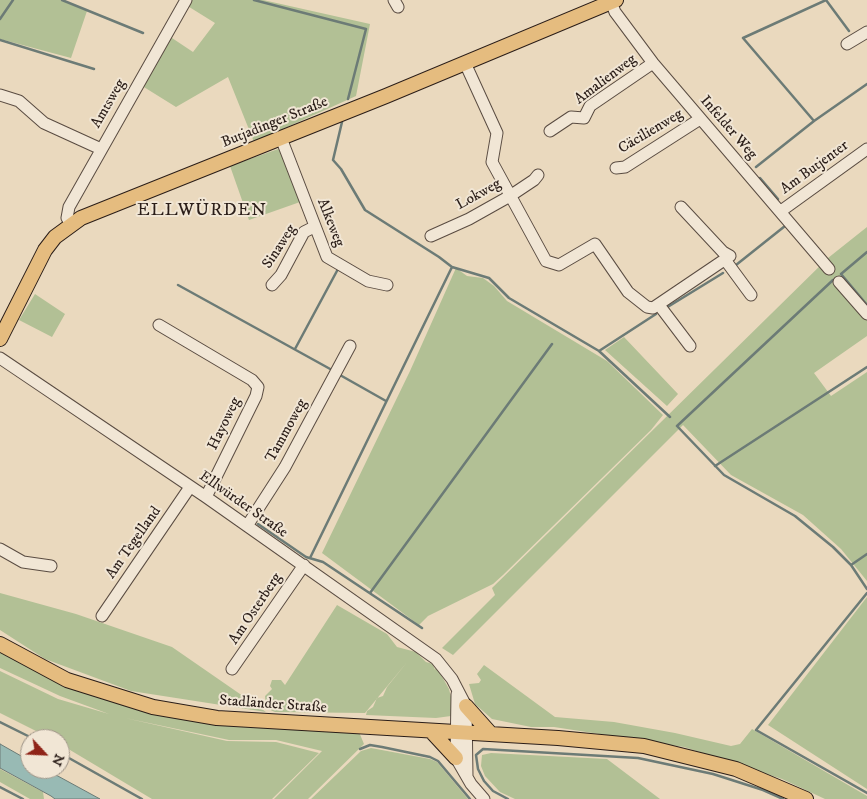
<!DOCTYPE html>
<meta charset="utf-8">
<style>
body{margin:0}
#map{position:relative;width:867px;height:799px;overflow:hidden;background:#ead9be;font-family:"IM FELL DW Pica",serif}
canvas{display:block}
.north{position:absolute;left:20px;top:729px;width:50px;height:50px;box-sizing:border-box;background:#f1e6d5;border:1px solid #a19689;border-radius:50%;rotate:115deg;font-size:14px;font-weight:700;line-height:20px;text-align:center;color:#2a1d18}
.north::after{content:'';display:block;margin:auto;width:18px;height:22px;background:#8f2418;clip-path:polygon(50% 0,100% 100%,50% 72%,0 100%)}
</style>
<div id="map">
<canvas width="867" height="799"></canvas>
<div class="north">N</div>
</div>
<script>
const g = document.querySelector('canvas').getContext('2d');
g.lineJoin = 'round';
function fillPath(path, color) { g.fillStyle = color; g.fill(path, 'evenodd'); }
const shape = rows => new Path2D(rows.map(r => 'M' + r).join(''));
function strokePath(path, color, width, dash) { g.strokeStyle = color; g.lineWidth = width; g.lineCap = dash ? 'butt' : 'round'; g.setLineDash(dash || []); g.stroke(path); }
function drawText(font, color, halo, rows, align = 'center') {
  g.font = font + ' "IM FELL DW Pica",serif'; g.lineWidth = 4; g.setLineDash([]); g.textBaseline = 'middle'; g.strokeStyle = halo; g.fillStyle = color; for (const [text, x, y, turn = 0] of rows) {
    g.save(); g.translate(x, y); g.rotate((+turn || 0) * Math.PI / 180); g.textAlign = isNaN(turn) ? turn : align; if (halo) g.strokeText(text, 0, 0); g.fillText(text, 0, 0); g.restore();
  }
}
const green = shape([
 [0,0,60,0,87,11,71,58,0,39],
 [190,0,263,0,370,24,356,96,254,142,228,77,176,107,139,84,166,34,193,52,215,23,186,5],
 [281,148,300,202,249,220,230,166],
 [867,227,867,336,814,373,831,396,867,372,867,581,841,549,803,515,731,475,683,425,453,655,442,648,495,595,492,588,828,258],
 [456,268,467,276,483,278,494,286,507,301,607,361,663,415,651,430,503,575,493,584,428,616,419,625,322,553,410,371],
 [35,294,65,314,52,337,19,320],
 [624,337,678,394,667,406,605,350],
 [0,593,76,614,172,647,266,712,131,691,45,659,0,630],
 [867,597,867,789,768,725],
 [337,605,387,634,397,647,416,652,426,662,433,664,435,670,436,666,449,689,453,705,451,716,436,718,366,715,367,711,373,707,377,698,383,696,387,687,408,661,365,713,275,712,266,708,265,696,272,689,270,686,272,680,281,680,285,685],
 [0,651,64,687,128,705,156,715,202,723,359,732,364,744,308,799,274,799,322,751,276,740,229,740,125,718,227,741,276,742,319,753,272,799,152,799,60,744,60,739,52,739,0,713,0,671,58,699,109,714,60,696,0,668],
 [484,665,555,717,614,722,675,733,731,746,740,744,752,729,867,796,867,799,825,799,782,779,684,747,554,727,531,727,492,719,475,704,469,684,479,683,481,680,477,674],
 [371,748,430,759,437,762,468,799,311,799,361,751],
 [491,753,607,759,660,799,515,799,500,792,485,776,481,766,482,755],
 [0,769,43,792,44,799,30,799,0,782]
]);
const water = shape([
 [0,744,30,761,30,769,45,769,100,799,55,799,51,796,0,768,0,744]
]);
const stream = shape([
 [62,0,143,33],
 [254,0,366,29,348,99],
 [0,19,13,0],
 [0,40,94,69],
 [814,121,867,84],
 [342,122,333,160,341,169,365,210,439,257,452,267,489,278,509,298,599,351,670,417],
 [756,167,814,121,743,38,826,0,849,31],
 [760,178,778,199],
 [867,252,841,274,867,305],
 [736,265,785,226],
 [835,282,833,280,677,426,724,475,795,516,833,547,851,565,867,589],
 [178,285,332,370],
 [666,308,723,273],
 [295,349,338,269],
 [599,351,656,314],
 [340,375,386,401],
 [715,466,867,367],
 [258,524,306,557,323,562,422,628],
 [310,558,452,267],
 [851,565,867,554],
 [370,593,552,344],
 [867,593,756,730,867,793],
 [0,722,34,739],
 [360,749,370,745,382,747,430,757,438,761,470,799],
 [60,753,142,799],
 [0,787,23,799],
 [508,799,493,791,484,781,478,769,476,755,483,749,638,758,713,774,763,790,783,799]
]);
const minor = shape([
 [394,0,398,7],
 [611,2,615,12,653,63,829,269],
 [847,44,867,32],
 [465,63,497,133,492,162,546,261,559,265,595,244,628,292,647,307,653,308,730,256,723,252,681,207],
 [0,95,19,101,44,123,101,149],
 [550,131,571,117,584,118,590,106,653,63],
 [281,138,327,257,368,281,387,285],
 [616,168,625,167,700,119],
 [781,211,867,149],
 [71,224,67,218,69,207,186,0],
 [431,236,469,219,510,196,534,180,538,175],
 [726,261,751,295],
 [839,282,867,314],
 [272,285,281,275,304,232,314,227],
 [659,305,690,346],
 [159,325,252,380,258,387,256,396,206,497],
 [0,358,206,497,436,659,452,679,466,706,467,777],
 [247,526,285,467,350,346],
 [0,549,23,562,51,566],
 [102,616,190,487],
 [232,669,304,565],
 [457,694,456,758,471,784,484,799]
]);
const major = shape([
 [0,339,45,250,55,237,81,218,386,96,616,0],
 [0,644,67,680,153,707,217,718,558,738,644,746,736,769,806,799],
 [466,706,491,734],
 [431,731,456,758]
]);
const streetNames = [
 ["Amalienweg",606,80,-37],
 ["Amtsweg",109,104,-60],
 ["Butjadinger Straße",275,123,-22],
 ["Infelder Weg",728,128,49],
 ["Cäcilienweg",651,132,-31],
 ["Am Butjenter",815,168,-36],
 ["Lokweg",479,195,-29],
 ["Alkeweg",330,223,68],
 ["Sinaweg",280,247,-57],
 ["Hayoweg",225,424,-64],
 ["Tammoweg",287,431,-61],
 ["Ellwürder Straße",243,505,35],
 ["Am Tegelland",134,543,-55],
 ["Am Osterberg",256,609,-56],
 ["Stadländer Straße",273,705,4]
];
const quarterNames = [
 ["ELLWÜRDEN",202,211]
];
fillPath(green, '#b2c095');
fillPath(water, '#98bab4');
strokePath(water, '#6c7b76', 1);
strokePath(stream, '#6c7b76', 2.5);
strokePath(minor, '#5a4c42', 13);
strokePath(major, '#2a1d18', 16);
strokePath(minor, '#f1e6d5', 11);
strokePath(major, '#e5bc7f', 14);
drawText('15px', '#2a1d18', '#f1e6d5', streetNames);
g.letterSpacing = '1px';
drawText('18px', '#2a1d18', '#f1e6d5', quarterNames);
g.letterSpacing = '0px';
</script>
